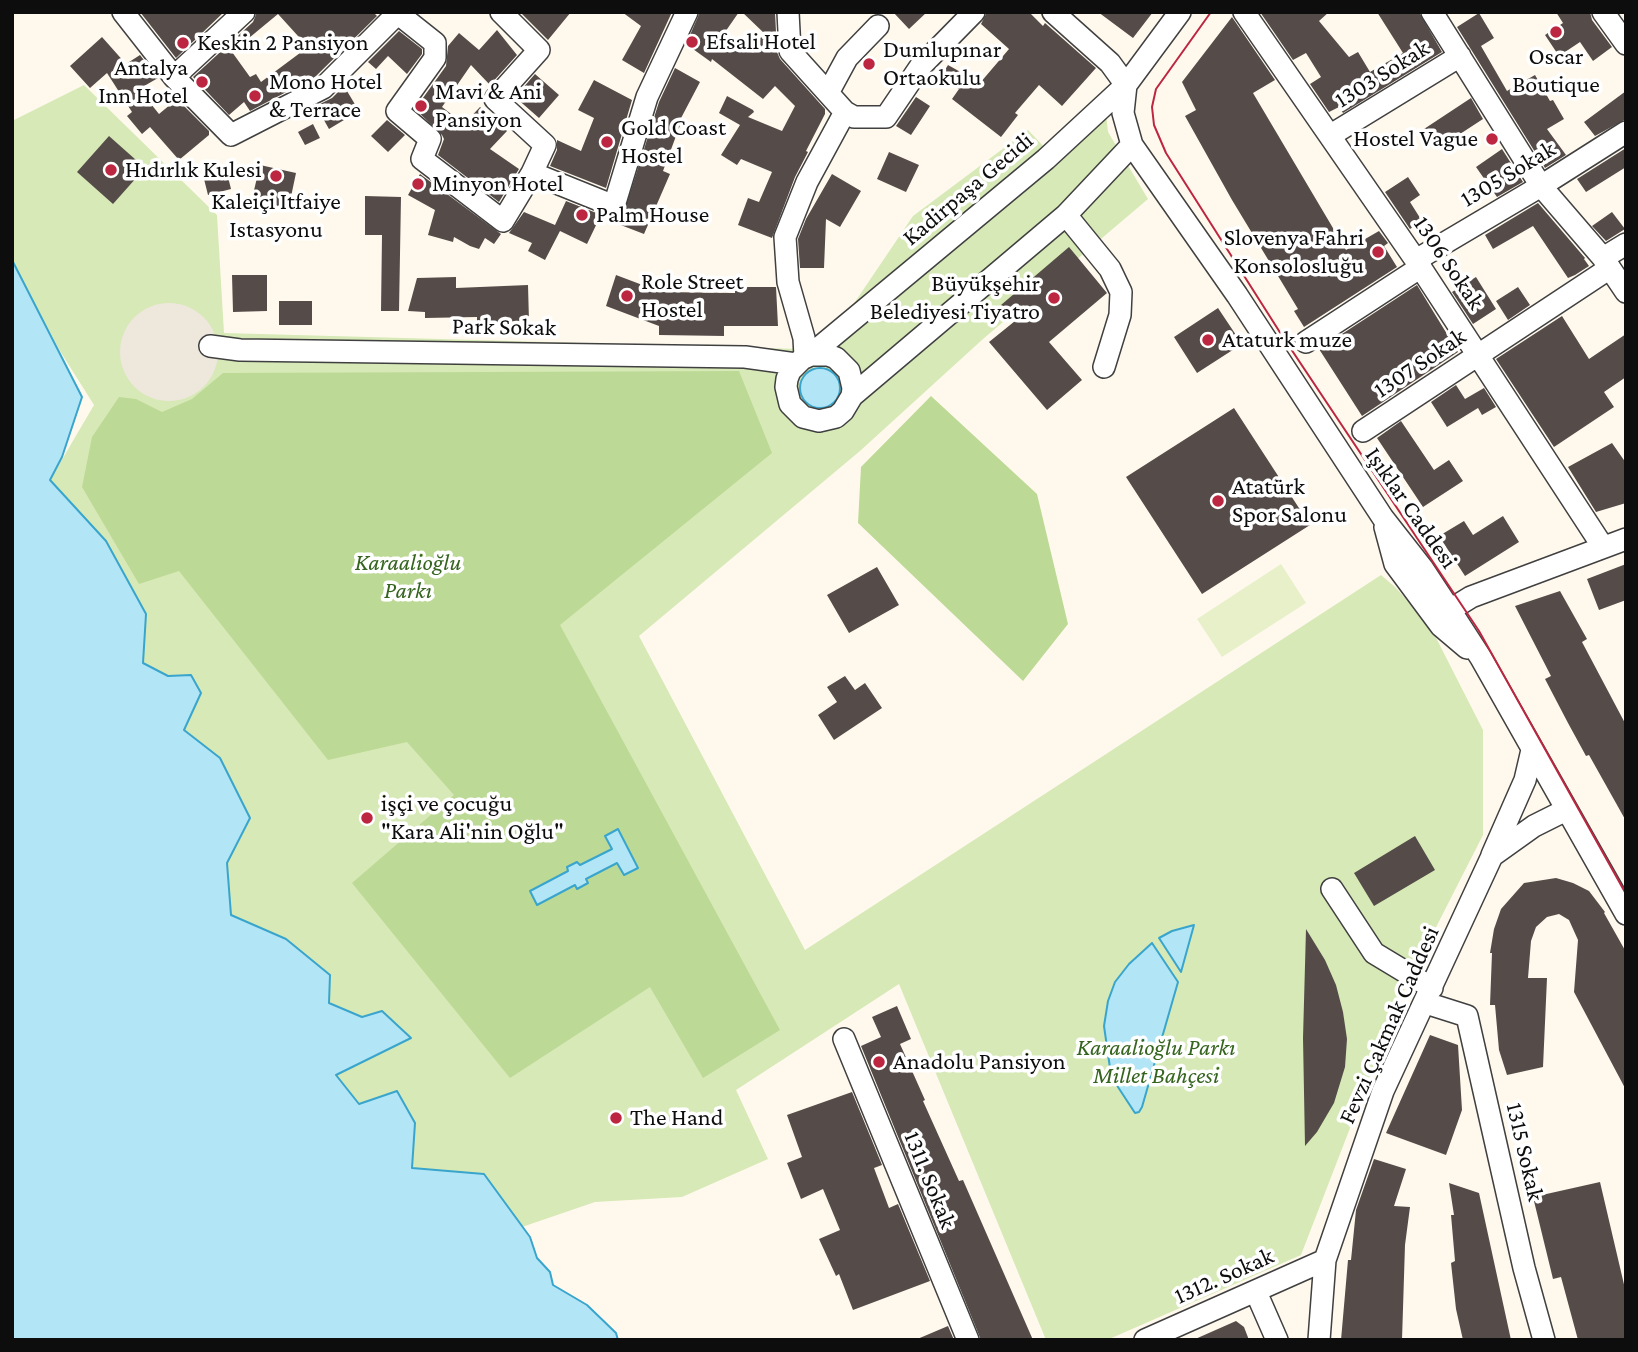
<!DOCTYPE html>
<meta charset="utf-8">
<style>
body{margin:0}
#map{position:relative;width:1638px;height:1352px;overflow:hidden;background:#fff9ed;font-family:"Crimson Pro",serif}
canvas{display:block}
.frame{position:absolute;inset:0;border:14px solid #0d0d0d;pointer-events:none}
</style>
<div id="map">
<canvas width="1638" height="1352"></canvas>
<div class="frame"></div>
</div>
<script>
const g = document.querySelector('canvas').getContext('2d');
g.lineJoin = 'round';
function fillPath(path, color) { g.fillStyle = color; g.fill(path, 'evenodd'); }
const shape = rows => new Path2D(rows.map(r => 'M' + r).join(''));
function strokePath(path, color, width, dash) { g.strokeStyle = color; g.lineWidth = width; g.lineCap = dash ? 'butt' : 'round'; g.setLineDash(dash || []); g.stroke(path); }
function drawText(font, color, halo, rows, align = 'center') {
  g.font = font + ' "Crimson Pro",serif'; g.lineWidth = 7; g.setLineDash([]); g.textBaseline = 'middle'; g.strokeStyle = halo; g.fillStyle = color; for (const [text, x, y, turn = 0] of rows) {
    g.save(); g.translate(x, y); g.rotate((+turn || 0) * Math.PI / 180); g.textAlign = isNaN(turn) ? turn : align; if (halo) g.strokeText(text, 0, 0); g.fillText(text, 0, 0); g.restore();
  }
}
const green = shape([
 [84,85,217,215,224,333,800,349,832,336,913,216,1028,130,1050,153,1106,114,1108,132,1148,199,983,339,860,451,639,636,805,950,1381,575,1395,587,1429,624,1483,730,1483,835,1401,996,1301,1255,1107,1340,1046,1340,899,984,736,1090,768,1159,682,1197,595,1202,522,1227,484,1174,411,1168,336,1075,410,1039,329,1002,286,939,231,916,227,863,250,818,220,758,184,729,201,693,191,675,168,676,143,663,146,614,106,541,50,480,94,405,60,351,12,260,12,121]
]);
const forest = shape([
 [739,371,772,453,560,625,780,1030,703,1078,650,987,510,1078,352,883,454,795,407,742,328,760,179,571,139,584,82,487,92,437,119,397,136,399,162,412,192,399,223,373],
 [931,396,1037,494,1068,624,1023,681,858,523,861,467]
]);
const pitch = shape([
 [1281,564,1306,603,1222,657,1197,619]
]);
const plaza = shape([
 '120 352a49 49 0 1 1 98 0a49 49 0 1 1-98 0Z'
]);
const water = shape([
 [12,260,82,397,62,457,50,480,106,541,146,614,143,663,168,676,191,675,201,693,184,730,220,758,250,818,227,863,231,915,286,939,330,975,329,1003,362,1017,382,1011,411,1038,336,1075,359,1104,397,1091,415,1123,412,1168,484,1174,530,1237,537,1258,550,1272,553,1285,587,1305,616,1333,618,1340,12,1340,12,260],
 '800 388a20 20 0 1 1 40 0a20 20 0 1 1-40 0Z',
 [618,829,638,868,624,875,617,863,586,879,588,883,577,889,575,885,537,905,530,891,568,871,567,867,577,862,580,865,612,849,605,836,618,829],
 [1194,925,1181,972,1159,938,1172,931,1194,925],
 [1152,943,1178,982,1142,1107,1139,1112,1135,1113,1116,1084,1110,1068,1104,1026,1108,1001,1115,982,1129,964,1152,943]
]);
const building = shape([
 [140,12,224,12,176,58],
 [257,12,373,12,377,16,315,77,250,111,244,102,229,115,193,77,253,22],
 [278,14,308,47,261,82,256,74,250,77,232,52],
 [520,12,571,12,548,40],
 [622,12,672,12,644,73,622,60,641,26],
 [700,12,739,12,723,35,744,52,765,34,742,12,775,12,777,52,780,59,825,109,825,114,806,151,808,152,795,177,772,238,738,225,748,198,759,202,772,172,741,159,737,165,721,155,740,125,719,113,727,96,753,110,754,112,748,117,782,131,795,106,775,86,763,99,712,59,711,62,686,44],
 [893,12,927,12,909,29],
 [987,12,1029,12,1043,26,1045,23,1096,68,1062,106,1039,85,1015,113,1018,115,1001,137,952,99,959,89,940,78,948,65,980,83,1009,49,981,24],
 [1098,12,1153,12,1133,38],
 [1260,12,1329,12,1319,21,1349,57,1358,52,1370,72,1403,53,1377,12,1419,12,1442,52,1343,113,1339,107,1329,112,1310,84,1321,77,1306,53,1293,60],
 [1556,12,1590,12,1592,20,1612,47,1593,61,1580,42,1559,56,1545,35,1563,23],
 [1479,13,1494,38,1481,46,1507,91,1535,75,1550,101,1553,100,1564,119,1547,129,1566,155,1545,168,1457,27],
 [1232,17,1275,80,1253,93,1346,250,1379,231,1388,243,1384,246,1397,267,1304,327,1294,311,1298,309,1232,200,1185,116,1196,110,1182,82],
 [497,30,517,55,490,85,471,65,442,107,464,124,480,107,507,131,490,149,519,169,499,202,438,155,444,139,442,135,415,109,446,66,448,46,459,33,479,50],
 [399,31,422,49,422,54,407,74,388,56,376,69,368,62],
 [102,37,126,64,140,55,158,78,139,89,159,114,177,99,209,131,209,135,179,160,150,127,142,134,127,116,132,112,107,73,90,88,70,66],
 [675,68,700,82,680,120,682,120,663,171,670,174,644,234,600,217,587,244,560,231,545,260,528,251,532,243,509,233,524,212,555,225,566,201,609,218,617,219,623,215,659,102],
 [535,74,559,95,539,118,515,97],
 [594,80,632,100,606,188,550,166,557,150,557,140,581,151,594,118,578,110],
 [344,86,359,111,329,129,316,106,332,98],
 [1626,91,1626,119,1595,136,1584,122],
 [916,97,930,106,911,135,896,126],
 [1471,98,1483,119,1437,149,1424,129],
 [387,120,405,135,388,152,371,136],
 [313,124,320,138,305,145,298,132],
 [109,136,145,168,113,204,77,172],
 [1626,148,1626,167,1586,192,1577,179],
 [1502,149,1523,182,1497,197,1476,167],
 [889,152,919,165,906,192,877,179],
 [225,165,231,189,208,195,202,171],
 [260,165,296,173,288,211,251,203],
 [420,174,501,234,494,244,485,238,479,249,470,246,454,237,453,242,428,235,435,210,408,195],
 [832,174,861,191,840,227,826,219,824,268,800,268,798,239,806,219],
 [1408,177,1420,195,1410,202,1422,221,1410,229,1385,192],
 [365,196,401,197,399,311,381,311,382,235,365,235],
 [1538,203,1585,258,1584,259,1589,266,1575,275,1568,278,1533,226,1493,249,1485,235],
 [1612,212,1625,229,1606,241,1592,226],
 [1069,247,1107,293,1049,342,1082,380,1047,410,989,342,1015,321,1001,305],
 [232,275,267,275,267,311,233,312],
 [616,275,661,292,735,293,735,287,776,287,778,326,724,326,724,336,659,335,659,326,606,306],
 [456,277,456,288,528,285,529,321,477,323,477,317,425,318,425,312,408,311,417,278],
 [1476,277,1496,309,1473,324,1452,292],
 [1417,285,1458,352,1362,416,1319,349],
 [1518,287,1530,305,1508,320,1496,301],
 [279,301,312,301,312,325,279,325],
 [1218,308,1242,344,1197,373,1174,337],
 [1562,316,1589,359,1626,334,1626,377,1604,392,1614,407,1554,447,1496,359],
 [1456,385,1465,399,1484,388,1496,407,1482,415,1478,408,1447,427,1431,402],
 [1234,408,1310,525,1202,594,1126,477],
 [1401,421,1434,470,1449,460,1463,481,1423,507,1377,438],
 [1612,443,1626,463,1626,503,1596,512,1568,467],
 [1503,516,1519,542,1465,576,1439,536,1464,521,1473,535],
 [1626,564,1626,600,1599,610,1587,579],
 [877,567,899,605,849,633,827,595],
 [1560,591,1587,639,1582,642,1626,725,1626,821,1589,755,1586,756,1568,723,1545,679,1551,676,1515,606],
 [845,676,855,690,865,683,882,708,834,740,818,715,837,702,827,687],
 [1415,836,1435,870,1374,906,1354,873],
 [1556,878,1573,883,1589,891,1605,912,1604,913,1626,952,1626,1090,1574,992,1578,940,1569,920,1559,914,1547,917,1536,927,1531,941,1528,978,1547,978,1543,1067,1507,1075,1499,1050,1495,1005,1490,1005,1492,953,1490,953,1494,929,1501,909,1524,883],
 [1306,929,1325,960,1336,985,1343,1012,1347,1039,1345,1067,1334,1103,1317,1132,1305,1146,1303,1038],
 [897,1006,911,1039,900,1044,925,1100,923,1101,959,1181,963,1180,1033,1340,981,1340,861,1046,881,1037,872,1017],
 [1430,1035,1458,1045,1462,1110,1446,1155,1386,1133],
 [852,1092,882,1165,874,1168,889,1208,898,1204,930,1281,853,1310,839,1274,836,1276,819,1239,840,1230,823,1189,801,1199,787,1163,802,1157,787,1115],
 [1374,1159,1406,1169,1394,1206,1410,1207,1405,1245,1402,1340,1341,1340,1348,1260,1351,1260,1356,1210],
 [1600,1182,1626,1293,1626,1340,1578,1340,1561,1277,1553,1279,1533,1197],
 [1449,1183,1479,1193,1511,1340,1463,1340,1456,1309,1451,1263,1455,1261,1451,1215,1454,1215],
 [1236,1321,1244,1327,1249,1340,1193,1340],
 [948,1326,954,1340,915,1340]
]);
const minor = shape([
 [123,12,174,77,231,135,323,88,399,12],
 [396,12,435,43,435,58,397,111,430,139,422,159,503,221,532,173,545,145,495,99,539,50,501,12],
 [788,12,790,51,845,112,854,117,886,117,920,67,974,12],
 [1053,12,1110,63,1126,85],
 [1244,12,1417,262,1603,547],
 [1432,12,1541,186,1603,258,1626,292],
 [1603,12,1626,44],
 [174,77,244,12],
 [1126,85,1123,113,1132,145,1237,295,1383,518,1423,569,1450,610,1481,658,1626,914],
 [828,93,847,58,878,26],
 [1331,135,1460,56],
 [532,173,614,206,647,97,687,12],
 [1066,215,1110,269,1121,292,1120,315,1104,367],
 [1603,258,1626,244],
 [1416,260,1541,186,1626,132],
 [1306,342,1421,267],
 [210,346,240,350,745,357,796,364],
 [809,356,1046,159,1126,85,1180,12],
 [805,357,804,338,788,282,785,237,807,182,845,112],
 [852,396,853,388,849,371,836,358,828,355,811,355,802,359,790,371,787,379,786,387,790,404,803,417,819,421,836,417,843,411,852,396,1066,215,1132,145],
 [1363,431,1610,268],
 [1385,527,1395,564,1441,626,1467,648],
 [1450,610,1471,597,1626,539],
 [1492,855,1525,780,1532,750],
 [1332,889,1374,953,1432,988],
 [1426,1003,1467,1016,1524,1268,1544,1340],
 [844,1039,968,1340],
 [1256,1292,1277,1340],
 [1145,1340,1325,1260],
 [1319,1340,1325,1260,1383,1091,1492,856,1534,826,1566,810]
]);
const tram = shape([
 [1211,12,1156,89,1152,107,1154,125,1166,153,1281,334,1479,631,1626,894]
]);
const markers = [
 [1556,32,7,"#bc2640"],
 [692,42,7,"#bc2640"],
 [183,43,7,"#bc2640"],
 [869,64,7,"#bc2640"],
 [202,82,7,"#bc2640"],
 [255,96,7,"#bc2640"],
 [421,106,7,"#bc2640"],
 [1492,139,7,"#bc2640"],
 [607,142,7,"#bc2640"],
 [111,170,7,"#bc2640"],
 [276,176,7,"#bc2640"],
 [418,184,7,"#bc2640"],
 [582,215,7,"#bc2640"],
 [1378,252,7,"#bc2640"],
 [627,296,7,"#bc2640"],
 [1054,298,7,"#bc2640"],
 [1208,340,7,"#bc2640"],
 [1218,501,7,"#bc2640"],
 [367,818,7,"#bc2640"],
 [879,1062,7,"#bc2640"],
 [616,1118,7,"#bc2640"]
];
const poiNames = [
 ["Efsali Hotel",706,42],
 ["Keskin 2 Pansiyon",197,43],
 ["Dumlupınar",883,50],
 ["Ortaokulu",883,78],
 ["Oscar",1556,57,"center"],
 ["Boutique",1556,85,"center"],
 ["Antalya",188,68,"right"],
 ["Inn Hotel",188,96,"right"],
 ["Mono Hotel",269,82],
 ["& Terrace",269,110],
 ["Mavi & Ani",435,92],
 ["Pansiyon",435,120],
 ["Gold Coast",621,128],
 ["Hostel",621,156],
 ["Hostel Vague",1478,139,"right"],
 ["Hıdırlık Kulesi",125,170],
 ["Minyon Hotel",432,184],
 ["Kaleiçi Itfaiye",276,202,"center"],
 ["Istasyonu",276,230,"center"],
 ["Palm House",596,215],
 ["Slovenya Fahri",1364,238,"right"],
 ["Konsolosluğu",1364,266,"right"],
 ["Role Street",641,282],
 ["Hostel",641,310],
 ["Büyükşehir",1040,284,"right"],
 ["Belediyesi Tiyatro",1040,312,"right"],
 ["Ataturk muze",1222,340],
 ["Atatürk",1232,487],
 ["Spor Salonu",1232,515],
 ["işçi ve çocuğu",381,804],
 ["\"Kara Ali'nin Oğlu\"",381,832],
 ["Anadolu Pansiyon",893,1062],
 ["The Hand",630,1118]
];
const streetNames = [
 ["1303 Sokak",1382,74,-32],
 ["1305 Sokak",1508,174,-31],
 ["Kadirpaşa Gecidi",968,189,-40],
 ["1306 Sokak",1449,263,56],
 ["Park Sokak",504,327,1],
 ["1307 Sokak",1420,363,-34],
 ["Işıklar Caddesi",1411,508,55],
 ["Fevzi Çakmak Caddesi",1389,1025,-66],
 ["1315 Sokak",1525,1152,77],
 ["1311. Sokak",930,1180,68],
 ["1312. Sokak",1224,1276,-24]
];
const parkNames = [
 ["Karaalioğlu",408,563],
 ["Parkı",408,591],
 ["Karaalioğlu Parkı",1156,1048],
 ["Millet Bahçesi",1156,1076]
];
fillPath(green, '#d7e9b7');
fillPath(forest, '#bdd996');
fillPath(pitch, '#e7f0c9');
fillPath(plaza, '#eee7dc');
fillPath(water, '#b2e5f6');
strokePath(water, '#39a5cc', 2);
fillPath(building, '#554c49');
strokePath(minor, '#404040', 24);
strokePath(minor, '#fff', 21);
strokePath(tram, '#bc2640', 2);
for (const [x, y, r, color] of markers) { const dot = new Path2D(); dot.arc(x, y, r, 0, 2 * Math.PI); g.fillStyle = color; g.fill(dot); strokePath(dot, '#fff', 2.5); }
drawText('24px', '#0d0d0d', '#fff', poiNames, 'left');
drawText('24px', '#0d0d0d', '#fff', streetNames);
drawText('italic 24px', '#35641e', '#fff', parkNames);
</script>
